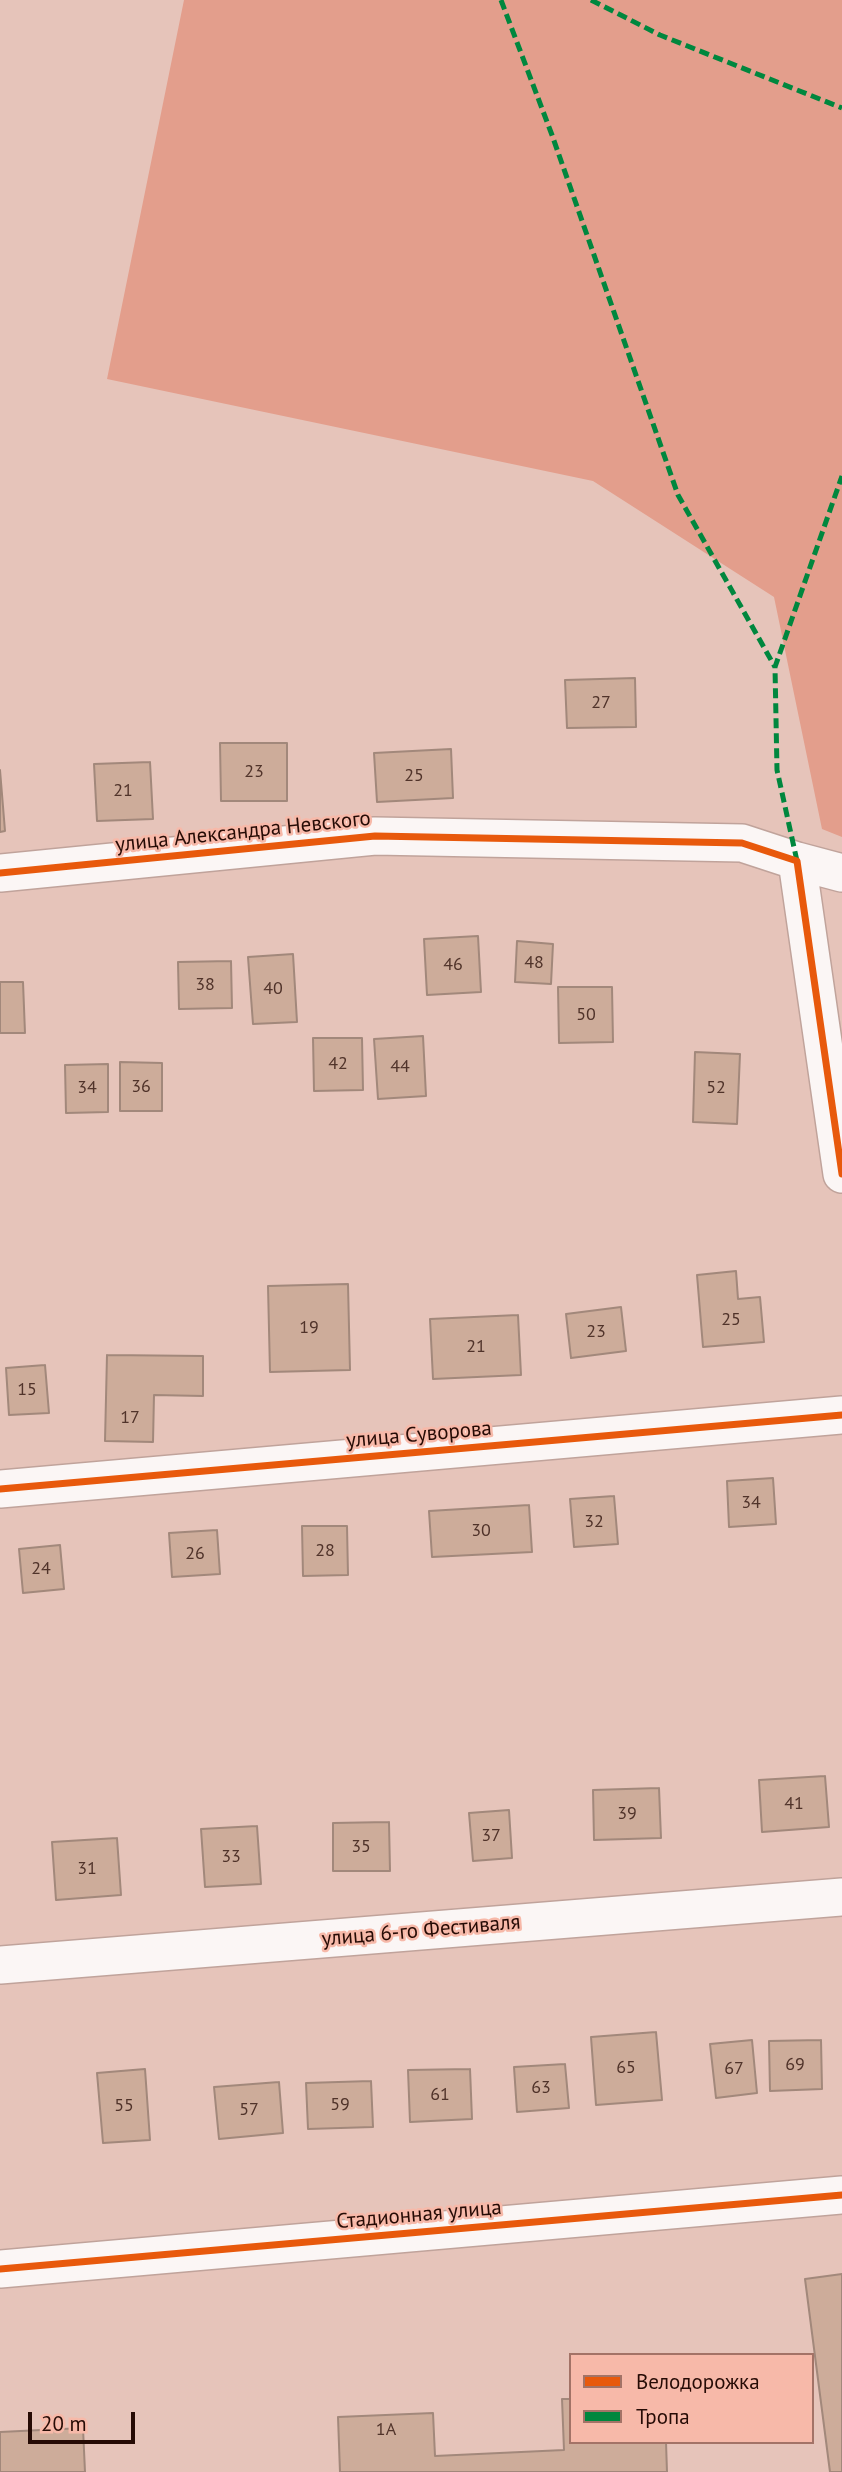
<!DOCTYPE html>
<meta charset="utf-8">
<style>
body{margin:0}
#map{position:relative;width:842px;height:2472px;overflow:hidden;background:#e6c4ba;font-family:"PT Sans",sans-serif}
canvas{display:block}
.legend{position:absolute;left:569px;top:2353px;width:245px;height:91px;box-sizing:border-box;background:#f7b9a9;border:2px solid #a37367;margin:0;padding:9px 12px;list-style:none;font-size:21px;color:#260b05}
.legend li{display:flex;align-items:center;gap:14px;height:35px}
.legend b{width:35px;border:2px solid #a37367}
.scale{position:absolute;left:28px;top:2412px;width:107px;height:32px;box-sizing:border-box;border:4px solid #260b05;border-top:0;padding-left:9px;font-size:21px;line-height:24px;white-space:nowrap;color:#260b05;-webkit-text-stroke:5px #f7b9a9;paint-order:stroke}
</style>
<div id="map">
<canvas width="842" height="2472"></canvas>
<ul class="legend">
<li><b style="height:9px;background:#e8590c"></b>Велодорожка</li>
<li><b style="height:9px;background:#00873e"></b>Тропа</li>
</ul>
<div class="scale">20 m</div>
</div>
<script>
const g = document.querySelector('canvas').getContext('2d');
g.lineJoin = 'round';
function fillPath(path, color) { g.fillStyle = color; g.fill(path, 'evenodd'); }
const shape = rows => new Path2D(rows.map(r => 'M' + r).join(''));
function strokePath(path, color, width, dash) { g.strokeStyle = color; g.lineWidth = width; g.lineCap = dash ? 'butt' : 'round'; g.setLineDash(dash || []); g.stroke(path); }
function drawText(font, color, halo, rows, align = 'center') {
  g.font = font + ' "PT Sans",sans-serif'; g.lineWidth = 5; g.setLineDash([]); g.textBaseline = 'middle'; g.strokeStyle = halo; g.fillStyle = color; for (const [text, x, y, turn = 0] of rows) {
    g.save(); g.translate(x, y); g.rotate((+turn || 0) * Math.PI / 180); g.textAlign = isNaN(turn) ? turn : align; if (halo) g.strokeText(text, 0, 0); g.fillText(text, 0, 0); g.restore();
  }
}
const green = shape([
 [184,0,842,0,842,837,822,829,774,597,593,481,107,379]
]);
const building = shape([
 [635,678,636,727,567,728,565,680,635,678],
 [220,743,287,743,287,801,221,801,220,743],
 [451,749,453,798,377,802,374,753,451,749],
 [150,762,153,819,97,821,94,764,150,762],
 [0,770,5,831,0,832,0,770],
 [478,936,481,992,427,995,424,939,478,936],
 [517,941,553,944,551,984,515,982,517,941],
 [293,954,297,1022,253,1024,248,957,293,954],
 [231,961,232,1008,179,1009,178,962,231,961],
 [0,982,23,982,25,1033,0,1033,0,982],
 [558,987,612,987,613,1042,559,1043,558,987],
 [423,1036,426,1096,378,1099,374,1039,423,1036],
 [313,1038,362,1038,363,1090,314,1091,313,1038],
 [695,1052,740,1054,737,1124,693,1122,695,1052],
 [120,1062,162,1063,162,1111,120,1111,120,1062],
 [108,1064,108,1112,66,1113,65,1065,108,1064],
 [736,1271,738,1299,760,1297,764,1342,703,1347,697,1275,736,1271],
 [348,1284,350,1370,270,1372,268,1286,348,1284],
 [621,1307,626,1351,571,1358,566,1314,621,1307],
 [518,1315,521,1375,433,1379,430,1319,518,1315],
 [107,1355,203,1356,203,1396,154,1395,153,1442,105,1441,107,1355],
 [45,1365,49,1413,9,1415,6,1368,45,1365],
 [773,1478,776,1524,729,1527,727,1481,773,1478],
 [614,1496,618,1544,574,1547,570,1499,614,1496],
 [529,1505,532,1552,432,1557,429,1511,529,1505],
 [302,1526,347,1526,348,1575,303,1576,302,1526],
 [217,1530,220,1574,172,1577,169,1533,217,1530],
 [60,1545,64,1589,23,1593,19,1549,60,1545],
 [825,1776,829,1827,762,1832,759,1780,825,1776],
 [659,1788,661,1838,594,1840,593,1790,659,1788],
 [509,1810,512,1858,473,1861,469,1813,509,1810],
 [389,1822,390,1871,333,1871,333,1823,389,1822],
 [257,1826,261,1884,205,1887,201,1829,257,1826],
 [117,1838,121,1895,56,1900,52,1842,117,1838],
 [656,2032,662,2100,596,2105,591,2037,656,2032],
 [752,2040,757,2093,716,2098,710,2044,752,2040],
 [821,2040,822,2089,770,2091,769,2041,821,2040],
 [565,2064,569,2108,517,2112,514,2067,565,2064],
 [145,2069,150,2140,103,2143,97,2073,145,2069],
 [470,2069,472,2119,410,2122,408,2070,470,2069],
 [371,2081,373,2127,308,2129,306,2083,371,2081],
 [279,2082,283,2133,219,2139,214,2087,279,2082],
 [842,2274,842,2472,830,2472,805,2279,842,2274],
 [562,2399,571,2399,571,2442,666,2442,667,2472,340,2472,338,2417,433,2413,435,2456,564,2450,562,2399],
 [83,2428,85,2472,0,2472,0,2432,83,2428]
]);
const street = shape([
 [797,861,842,873],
 [0,873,375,836,742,843,797,861,842,1174],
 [0,1489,842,1415],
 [0,1965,842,1897],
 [0,2269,842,2195]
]);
const quiet = shape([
 [501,0,552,135,678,495,775,667],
 [591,0,660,35,842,108],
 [797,861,777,770,775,667,842,476]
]);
const cycleway = shape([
 [0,873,375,836,742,843,797,861,842,1174],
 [0,1489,842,1415],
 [0,2269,842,2195]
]);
const numberNames = [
 ["27",601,703],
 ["23",254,772],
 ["25",414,776],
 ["21",123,791],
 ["48",534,963],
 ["46",453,965],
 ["38",205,985],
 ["40",273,989],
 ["50",586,1015],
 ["42",338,1064],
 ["44",400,1067],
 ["36",141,1087],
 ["34",87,1088],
 ["52",716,1088],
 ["25",731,1320],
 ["19",309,1328],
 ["23",596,1332],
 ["21",476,1347],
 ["15",27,1390],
 ["17",130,1418],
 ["34",751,1503],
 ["32",594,1522],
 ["30",481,1531],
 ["28",325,1551],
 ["26",195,1554],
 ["24",41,1569],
 ["41",794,1804],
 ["39",627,1814],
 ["37",491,1836],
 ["35",361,1847],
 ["33",231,1857],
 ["31",87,1869],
 ["69",795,2065],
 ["65",626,2068],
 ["67",734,2069],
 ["63",541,2088],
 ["61",440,2095],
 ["59",340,2105],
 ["55",124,2106],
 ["57",249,2110],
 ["1А",386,2430]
];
const streetNames = [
 ["улица Александра Невского",243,832,-6],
 ["улица Суворова",419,1435,-5],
 ["улица 6-го Фестиваля",421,1931,-5],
 ["Стадионная улица",419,2215,-5]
];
fillPath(green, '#e39e8c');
fillPath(building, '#cdac9a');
strokePath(building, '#a2887b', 2);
strokePath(street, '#c0a39b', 40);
strokePath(street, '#fbf6f5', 37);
strokePath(quiet, '#00873e', 5, [10, 5]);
strokePath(cycleway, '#e8590c', 7);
drawText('18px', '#50332a', null, numberNames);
drawText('21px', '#260b05', '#f7b9a9', streetNames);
</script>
